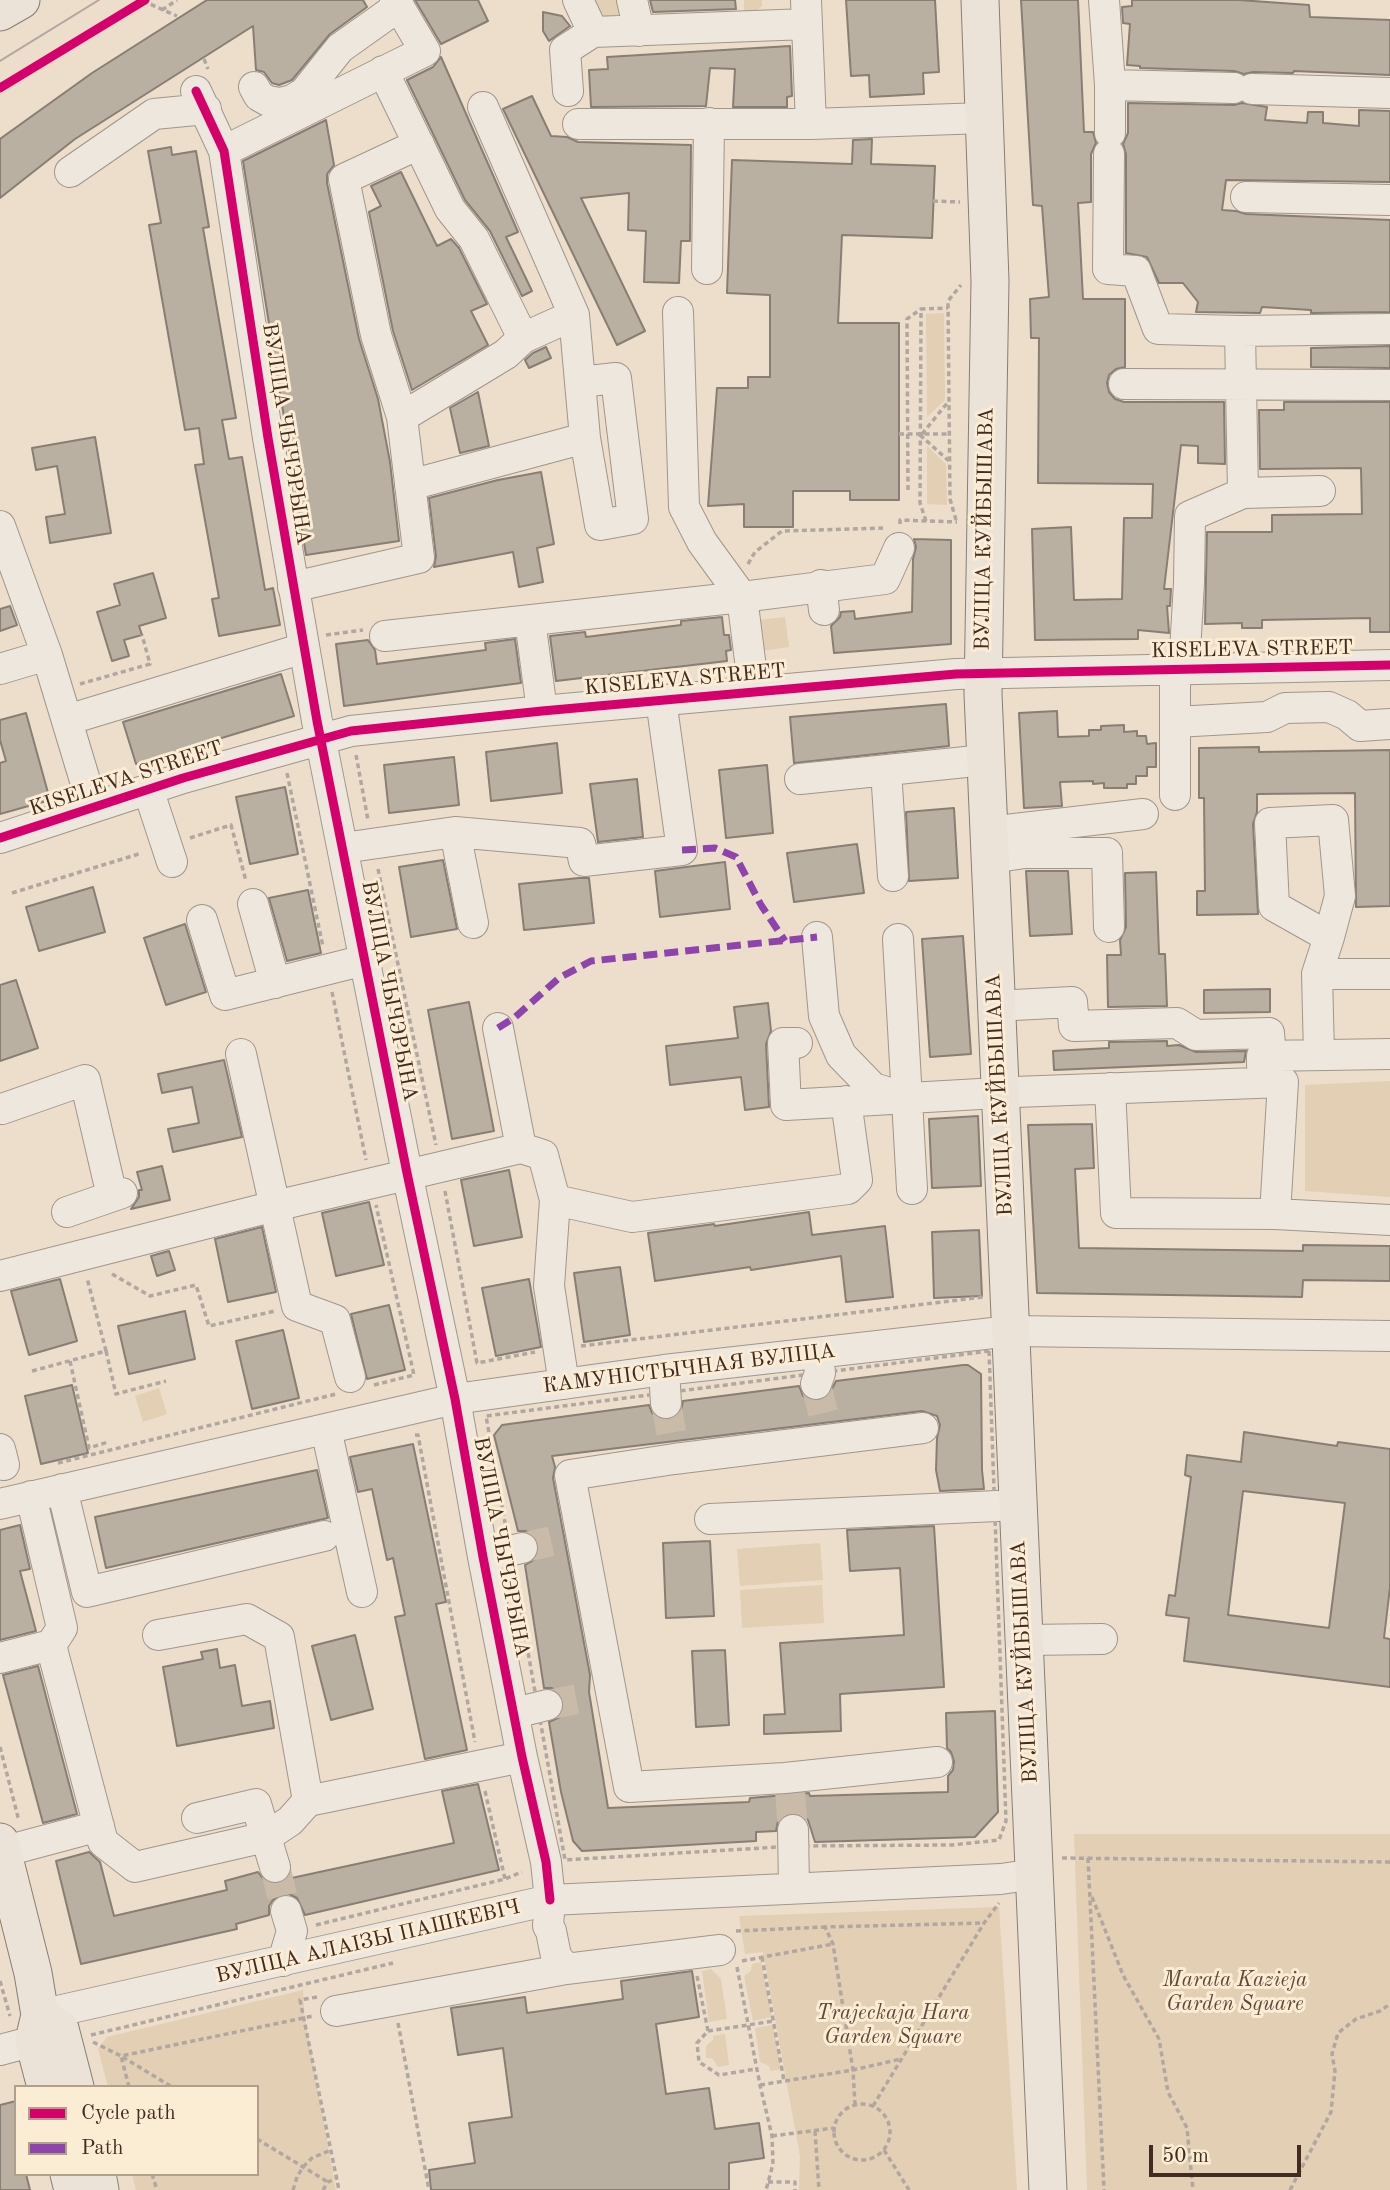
<!DOCTYPE html>
<meta charset="utf-8">
<style>
body{margin:0}
#map{position:relative;width:1390px;height:2190px;overflow:hidden;background:#ecdeca;font-family:"Old Standard TT",serif}
canvas{display:block}
.legend{position:absolute;left:14px;top:2085px;width:245px;height:91px;box-sizing:border-box;background:#fbecd4;border:2px solid #b19f8c;margin:0;padding:9px 12px;list-style:none;font-size:21px;color:#422b21}
.legend li{display:flex;align-items:center;gap:14px;height:35px}
.legend b{width:35px;border:2px solid #b19f8c}
.scale{position:absolute;left:1149px;top:2145px;width:152px;height:32px;box-sizing:border-box;border:4px solid #422b21;border-top:0;padding-left:9px;font-size:21px;line-height:24px;white-space:nowrap;color:#422b21;-webkit-text-stroke:5px #fbecd4;paint-order:stroke}
</style>
<div id="map">
<canvas width="1390" height="2190"></canvas>
<ul class="legend">
<li><b style="height:9px;background:#d6006c"></b>Cycle path</li>
<li><b style="height:9px;background:#8e44ad"></b>Path</li>
</ul>
<div class="scale">50 m</div>
</div>
<script>
const g = document.querySelector('canvas').getContext('2d');
g.lineJoin = 'round';
function fillPath(path, color) { g.fillStyle = color; g.fill(path, 'evenodd'); }
const shape = rows => new Path2D(rows.map(r => 'M' + r).join(''));
function strokePath(path, color, width, dash) { g.strokeStyle = color; g.lineWidth = width; g.lineCap = dash ? 'butt' : 'round'; g.setLineDash(dash || []); g.stroke(path); }
function drawText(font, color, halo, rows, align = 'center') {
  g.font = font + ' "Old Standard TT",serif'; g.lineWidth = 6; g.setLineDash([]); g.textBaseline = 'middle'; g.strokeStyle = halo; g.fillStyle = color; for (const [text, x, y, turn = 0] of rows) {
    g.save(); g.translate(x, y); g.rotate((+turn || 0) * Math.PI / 180); g.textAlign = isNaN(turn) ? turn : align; if (halo) g.strokeText(text, 0, 0); g.fillText(text, 0, 0); g.restore();
  }
}
const green = shape([
 [588,0,621,0,630,18,603,23],
 [744,0,762,0,762,6,755,12,744,15],
 [944,313,945,400,927,417,926,314],
 [927,446,946,464,947,505,927,504],
 [785,617,789,647,755,652,751,621],
 [1390,1081,1390,1197,1305,1191,1305,1085],
 [159,1388,167,1414,143,1422,135,1396],
 [820,1543,823,1580,740,1586,737,1549],
 [822,1585,824,1623,742,1628,740,1590],
 [1074,1834,1390,1834,1390,2190,1087,2190],
 [999,1907,1017,2190,799,2190,800,2156,763,1952,745,1954,739,1916],
 [761,1962,772,2017,753,2021,744,1976,751,1971,752,1964],
 [711,1969,721,1979,727,2019,709,2022,702,1971],
 [303,1990,304,2013,336,2190,136,2190,132,2174,257,2174,257,2087,108,2087,98,2049,107,2037],
 [773,2025,781,2069,771,2071,769,2066,760,2062,755,2028],
 [725,2034,729,2065,718,2067,712,2058,706,2058,706,2046,713,2040,713,2036]
]);
const building = shape([
 [207,0,363,0,367,7,330,34,292,80,279,85,272,83,264,72,256,70,253,26,75,139,0,198,0,139,92,73,207,0],
 [415,0,478,0,488,21,441,44,415,0],
 [650,0,735,0,736,9,653,12,650,0],
 [846,0,935,0,939,72,923,73,924,94,870,97,869,75,851,76,846,0],
 [1021,0,1078,0,1084,132,1093,132,1096,143,1091,154,1091,202,1078,203,1083,299,1125,299,1125,367,1116,369,1109,375,1107,383,1109,392,1115,399,1124,402,1224,402,1225,464,1198,463,1198,446,1181,445,1164,589,1171,589,1170,606,1167,606,1169,633,1138,630,1138,639,1035,640,1032,529,1071,527,1074,600,1122,599,1124,518,1152,518,1153,484,1038,483,1039,338,1031,338,1030,299,1049,297,1042,206,1033,205,1021,0],
 [1132,0,1239,0,1309,5,1310,17,1390,20,1390,75,1294,71,1293,73,1253,72,1244,74,1234,71,1140,68,1140,66,1127,65,1130,24,1123,23,1122,7,1132,6,1132,0],
 [543,12,562,16,570,26,549,41,543,31,543,12],
 [790,46,792,96,787,97,787,107,733,107,735,69,710,68,706,106,591,107,589,70,608,69,607,57,790,46],
 [441,57,518,232,506,237,532,291,522,296,490,231,465,200,407,80,433,67,441,57],
 [532,96,551,136,567,137,578,142,691,145,690,241,681,241,679,283,644,282,646,231,628,230,629,193,581,198,645,331,617,345,503,109,532,96],
 [1128,103,1234,105,1242,103,1267,107,1265,120,1307,123,1308,112,1323,112,1323,123,1359,126,1359,110,1390,111,1390,182,1226,180,1222,210,1236,211,1246,214,1390,220,1390,312,1311,313,1311,310,1262,307,1260,313,1196,312,1198,302,1183,283,1159,283,1147,257,1126,253,1126,154,1123,144,1128,133,1128,103],
 [326,120,334,165,327,174,327,183,359,339,378,399,390,462,399,541,306,555,243,161,326,120],
 [872,139,871,164,935,166,932,238,842,235,838,323,899,323,899,500,850,500,850,491,793,491,793,527,744,527,744,504,708,506,717,388,748,388,748,377,770,377,770,295,727,293,732,160,852,164,853,140,872,139],
 [171,147,172,155,196,151,209,227,203,228,236,418,222,420,229,459,242,457,265,590,273,588,280,625,219,636,212,599,219,598,195,465,204,464,199,428,185,430,149,225,161,223,148,151,171,147],
 [401,172,437,246,451,239,459,248,487,304,471,311,488,345,412,390,393,331,369,212,381,206,371,186,401,172],
 [1390,346,1390,368,1311,367,1311,348,1390,346],
 [546,347,551,358,529,368,525,360,533,353,546,347],
 [478,392,489,446,460,453,450,408,478,392],
 [1284,402,1390,402,1390,632,1370,632,1370,618,1262,620,1262,628,1242,628,1242,623,1205,624,1207,532,1272,532,1272,515,1362,514,1361,468,1260,469,1259,410,1284,410,1284,402],
 [95,437,111,533,50,543,46,517,65,514,57,466,36,470,32,448,95,437],
 [541,472,554,544,537,548,543,582,519,587,513,552,434,567,436,556,429,498,498,480,541,472],
 [914,539,951,540,951,644,834,653,831,626,840,617,841,612,854,611,855,619,912,612,913,559,916,547,914,539],
 [153,573,166,618,139,626,142,635,124,640,129,656,112,661,97,612,120,605,114,584,153,573],
 [10,606,17,625,0,631,0,609,10,606],
 [722,617,724,635,729,635,731,650,726,651,727,661,556,681,550,636,585,632,586,637,681,625,681,621,722,617],
 [515,639,521,683,344,706,336,644,368,640,375,650,377,664,486,650,485,643,515,639],
 [281,674,294,716,136,764,123,722,281,674],
 [946,704,949,746,794,763,790,717,946,704],
 [1057,711,1058,737,1089,736,1089,730,1101,730,1101,726,1124,725,1124,732,1137,731,1137,736,1146,736,1147,744,1156,743,1156,767,1147,767,1147,776,1136,776,1136,784,1127,784,1127,788,1104,788,1104,783,1093,784,1093,781,1060,782,1062,806,1024,808,1019,713,1057,711],
 [26,713,50,800,0,814,0,763,6,761,0,740,0,720,26,713],
 [557,743,562,793,491,801,486,752,557,743],
 [1259,747,1259,752,1390,750,1390,906,1356,907,1355,793,1257,794,1257,812,1253,824,1258,914,1197,915,1197,891,1205,891,1204,798,1199,798,1199,748,1259,747],
 [454,757,459,805,389,813,384,765,454,757],
 [767,765,773,833,726,838,719,770,767,765],
 [637,779,643,837,598,842,590,784,637,779],
 [285,787,298,854,250,864,236,797,285,787],
 [954,808,958,878,909,881,906,812,954,808],
 [857,844,864,893,794,902,787,853,857,844],
 [443,860,457,929,411,937,399,867,443,860],
 [725,862,730,909,660,917,655,871,725,862],
 [1026,871,1068,871,1072,934,1030,936,1026,871],
 [1156,872,1159,954,1165,954,1167,1006,1108,1007,1107,955,1121,955,1120,940,1126,927,1125,873,1156,872],
 [579,878,589,878,594,923,524,930,519,884,579,878],
 [93,887,105,932,39,951,26,907,93,887],
 [308,890,321,953,287,961,269,898,308,890],
 [185,924,206,992,166,1005,144,938,185,924],
 [963,936,971,1054,930,1057,922,939,963,936],
 [16,980,38,1048,0,1061,0,985,16,980],
 [1270,989,1270,1012,1204,1013,1204,990,1270,989],
 [469,1002,494,1131,452,1139,428,1010,469,1002],
 [768,1003,771,1031,766,1044,769,1107,745,1110,741,1077,670,1085,666,1046,738,1038,734,1007,768,1003],
 [1167,1041,1167,1046,1179,1045,1196,1052,1246,1051,1244,1062,1054,1070,1053,1051,1109,1048,1109,1042,1167,1041],
 [224,1060,242,1137,173,1152,168,1129,199,1123,192,1087,162,1093,158,1074,224,1060],
 [978,1116,981,1186,932,1188,929,1119,978,1116],
 [1092,1124,1094,1168,1075,1169,1079,1248,1303,1251,1303,1245,1390,1246,1390,1281,1303,1280,1302,1297,1037,1293,1028,1125,1092,1124],
 [162,1166,170,1200,131,1209,139,1197,139,1190,142,1190,137,1172,162,1166],
 [509,1170,522,1237,474,1246,461,1180,509,1170],
 [369,1202,384,1265,336,1276,322,1213,369,1202],
 [809,1212,812,1235,885,1226,893,1297,846,1302,841,1256,751,1270,750,1267,655,1281,648,1233,714,1224,715,1226,809,1212],
 [262,1227,276,1292,228,1302,215,1239,262,1227],
 [979,1230,982,1296,934,1298,932,1232,979,1230],
 [169,1251,175,1270,157,1276,151,1256,169,1251],
 [620,1267,630,1335,584,1342,574,1273,620,1267],
 [60,1279,77,1341,29,1355,11,1291,60,1279],
 [529,1279,541,1347,496,1356,482,1288,529,1279],
 [389,1305,405,1370,367,1379,351,1314,389,1305],
 [185,1311,195,1359,129,1374,118,1326,185,1311],
 [283,1330,299,1398,252,1409,236,1341,283,1330],
 [963,1365,968,1365,981,1374,982,1470,984,1489,940,1491,936,1470,937,1438,940,1425,937,1416,922,1411,552,1456,555,1467,553,1478,590,1675,589,1692,608,1808,749,1802,750,1798,809,1793,810,1796,948,1792,948,1776,953,1770,954,1761,951,1752,947,1748,946,1713,995,1711,998,1812,975,1837,815,1842,808,1820,801,1814,792,1813,785,1815,778,1821,776,1831,756,1832,756,1841,582,1851,573,1841,561,1792,549,1722,560,1717,564,1710,564,1701,559,1692,552,1688,544,1688,525,1565,534,1560,538,1554,539,1545,534,1536,526,1531,518,1531,494,1435,502,1425,649,1405,652,1413,658,1418,668,1420,675,1418,681,1411,683,1401,799,1386,803,1396,811,1401,818,1401,828,1397,836,1381,963,1365],
 [72,1385,88,1453,41,1464,25,1396,72,1385],
 [1244,1432,1337,1446,1338,1442,1390,1449,1390,1587,1384,1638,1390,1639,1390,1687,1184,1661,1189,1618,1166,1615,1169,1595,1175,1596,1191,1477,1185,1475,1187,1455,1241,1462,1244,1432],
 [1243,1491,1345,1503,1329,1628,1228,1615,1243,1491],
 [413,1444,446,1602,436,1604,467,1750,425,1759,395,1617,405,1615,393,1558,387,1560,372,1489,358,1492,350,1457,413,1444],
 [317,1470,328,1518,106,1568,95,1517,317,1470],
 [20,1525,30,1569,20,1571,36,1631,0,1640,0,1530,20,1525],
 [934,1526,944,1687,840,1694,841,1731,764,1734,764,1715,785,1714,780,1643,904,1635,900,1568,850,1571,847,1530,934,1526],
 [710,1541,714,1616,666,1618,663,1543,710,1541],
 [355,1635,373,1709,331,1720,312,1646,355,1635],
 [217,1649,220,1668,235,1665,242,1706,270,1701,274,1728,177,1746,163,1667,203,1659,201,1652,217,1649],
 [725,1650,729,1725,696,1727,692,1651,725,1650],
 [38,1666,77,1814,43,1823,3,1675,38,1666],
 [478,1784,499,1870,305,1915,297,1898,289,1894,282,1894,273,1900,269,1906,269,1915,236,1924,237,1929,81,1964,56,1861,89,1852,100,1862,114,1916,227,1890,225,1881,258,1872,264,1880,272,1884,279,1884,287,1879,454,1843,442,1791,478,1784],
 [692,1971,699,2017,656,2024,666,2094,709,2088,715,2129,759,2123,764,2158,729,2163,729,2190,431,2190,429,2170,475,2163,469,2123,512,2117,503,2048,458,2055,451,2008,525,1997,527,2013,623,1999,621,1981,692,1971],
 [16,2101,16,2174,26,2174,30,2190,0,2190,0,2105,16,2101]
]);
const minorTunnel = shape([
 [816,1384,825,1421],
 [666,1403,673,1442],
 [522,1548,569,1537],
 [547,1705,589,1697],
 [790,1791,793,1830],
 [275,1867,286,1911]
]);
const path = shape([
 [143,1,177,16],
 [162,10,177,0],
 [204,59,208,69],
 [0,88,145,0],
 [933,201,960,202],
 [899,434,949,434],
 [922,434,948,402],
 [920,435,949,461],
 [908,490,907,319,921,309],
 [956,520,950,499,948,301,961,285],
 [926,521,920,503,921,309,948,308],
 [900,524,900,520,957,522],
 [748,564,755,552,782,531,883,528],
 [326,635,363,630],
 [80,684,150,664,142,635],
 [356,755,368,820],
 [287,773,323,947],
 [190,838,231,825,246,881],
 [378,869,436,1145],
 [12,893,142,853],
 [332,992,366,1160],
 [445,1191,477,1363,535,1352],
 [112,1274,150,1296,196,1285,209,1326,275,1311],
 [581,1346,983,1297],
 [106,1351,116,1394,166,1381],
 [989,1351,1006,1821,999,1840,952,1845,794,1846,565,1860,486,1416,989,1351],
 [70,1361,89,1448,108,1442],
 [32,1371,106,1351,87,1278],
 [374,1385,414,1375,376,1205],
 [415,1435,418,1435,475,1742],
 [58,1463,336,1394],
 [0,1747,19,1821],
 [485,1791,505,1879],
 [1062,1858,1390,1862],
 [1088,1858,1104,2190],
 [1092,1897,1123,1975,1159,2039,1168,2092,1187,2128,1193,2190],
 [316,1925,505,1879,522,1872],
 [736,1931,825,1927],
 [762,1957,784,2081],
 [742,1961,833,1944],
 [737,1967,760,2085,772,2136,773,2164,766,2190],
 [697,1976,708,2031,697,2043,699,2062,719,2075,756,2069],
 [0,1981,10,2016],
 [317,1997,300,2000,339,2190],
 [398,2023,429,2190],
 [708,2031,774,2021],
 [91,2035,393,1963],
 [93,2042,121,2056,313,2016],
 [760,2085,853,2070,901,2059],
 [129,2087,121,2056,172,2087],
 '834 2132a28 28 0 1 1 56 0a28 28 0 1 1-56 0Z',
 [855,2105,853,2070,833,1944,825,1927,984,1923],
 [873,2106,984,1923,999,1903],
 [815,2131,819,2190],
 [772,2136,834,2128],
 [257,2139,328,2182],
 [884,2150,909,2190],
 [152,2174,157,2190],
 [768,2182,795,2182,795,2190],
 [293,2190,297,2177,303,2167,312,2158,331,2150],
 [323,2190,328,2182,337,2178],
 [1290,2190,1331,2112,1335,2071,1332,2054,1338,2033,1356,2019,1380,2011,1390,2004]
]);
const minor = shape([
 [578,0,593,32,807,24],
 [632,0,639,31],
 [806,0,811,124],
 [1104,0,1110,85,1110,133],
 [383,71,450,209,474,239,523,338,574,315,483,107],
 [1110,85,1234,88],
 [254,87,259,96,268,101,280,103,292,100,304,93,340,48,399,6],
 [1252,89,1390,93],
 [196,91,224,151,268,438,317,721,407,1173,455,1399,483,1557,522,1757,546,1862,550,1900,548,1926,551,1931,556,1956,566,1969],
 [568,91,565,50,593,32],
 [578,124,811,124,984,118],
 [224,151,425,51,395,0],
 [1109,154,1108,269,1136,271,1158,329,1240,331,1390,329],
 [70,172,154,114,206,109],
 [1246,197,1390,200],
 [707,269,709,123],
 [678,312,684,507,702,542,742,597,754,692],
 [1240,331,1243,493],
 [580,382,616,378,633,519,600,525,585,438],
 [1124,384,1390,385],
 [402,417,506,354,523,338],
 [410,485,585,438,574,315],
 [0,526,47,655,93,807],
 [821,585,824,610],
 [293,587,419,558,402,417,376,335,344,179,419,144],
 [530,620,542,711],
 [385,636,742,597,885,579,899,548],
 [1184,668,1189,583,1190,516,1243,493,1320,491],
 [0,669,47,655],
 [1175,669,1175,795],
 [67,720,304,648],
 [1175,722,1267,717,1285,708,1329,707,1347,715,1360,726,1390,724],
 [886,771,893,876],
 [800,779,985,760],
 [148,789,172,862],
 [455,832,473,923],
 [989,832,1143,814],
 [0,838,183,778,351,731,542,711,956,674,1390,665],
 [343,848,455,832,580,843,584,861,682,850,661,700],
 [991,858,1025,853,1107,853,1109,927],
 [253,904,275,983],
 [202,920,225,995,365,960],
 [817,937,824,1016,841,1055,873,1088,900,1096],
 [898,939,912,1189],
 [1317,974,1329,937,1340,896,1333,820,1270,823,1274,906,1329,937],
 [995,1006,1072,1002,1074,1026,1177,1023,1196,1035,1269,1033,1271,1056],
 [498,1028,521,1148,543,1155,555,1200,549,1286,564,1384],
 [797,1043,783,1043,786,1105,1015,1092,1283,1082,1275,1214],
 [241,1054,297,1306,335,1320,350,1377],
 [1319,1055,1317,974,1390,974],
 [1262,1065,1262,1056,1390,1054],
 [1110,1088,1116,1213,1275,1214,1390,1220],
 [2,1109,85,1080,112,1196],
 [555,1200,632,1217,848,1189,857,1180,846,1101],
 [67,1212,122,1193],
 [0,1276,275,1206,521,1148],
 [664,1370,666,1403],
 [816,1384,820,1373,818,1353],
 [923,1428,674,1459,570,1475,629,1787,785,1778,937,1762],
 [326,1429,362,1592],
 [0,1449,4,1465],
 [62,1489,87,1592,324,1536],
 [31,1496,62,1628,51,1645],
 [0,1504,455,1399,664,1370,1011,1331,1390,1336],
 [710,1519,1019,1505],
 [483,1557,522,1548],
 [158,1635,247,1619,279,1637,308,1801],
 [1025,1640,1102,1639],
 [0,1658,51,1645,103,1842,135,1867,266,1837,290,1821,308,1801,522,1757],
 [515,1713,547,1705],
 [197,1818,256,1804,275,1867],
 [793,1830,794,1887],
 [2,1852,99,1826],
 [283,1961,292,1931,286,1911],
 [336,2011,566,1969,720,1950],
 [40,2015,550,1900,1001,1879,1035,1874],
 [0,2050,34,2041]
]);
const major = shape([
 [980,0,990,281,983,694,1048,2190],
 [0,12,21,0],
 [0,1842,33,1973,40,2015,34,2041,46,2087],
 [40,2015,60,2029,75,2087],
 [69,2174,73,2190],
 [97,2174,100,2190]
]);
const tram = shape([
 [0,61,99,0]
]);
const quiet = shape([
 [682,850,715,848,736,857,761,905,785,941],
 [498,1028,514,1018,559,978,591,961,817,937]
]);
const cycleway = shape([
 [0,88,145,0],
 [196,91,224,151,268,438,317,721,407,1173,455,1399,483,1557,522,1757,546,1862,550,1900],
 [0,838,183,778,351,731,542,711,956,674,1390,665]
]);
const streetNames = [
 ["ВУЛІЦА ЧЫЧЭРЫНА",286,434,81],
 ["ВУЛІЦА КУЙБЫШАВА",985,529,-89],
 ["KISELEVA STREET",1252,650,-1],
 ["KISELEVA STREET",685,680,-5],
 ["KISELEVA STREET",126,779,-18],
 ["ВУЛІЦА ЧЫЧЭРЫНА",389,991,79],
 ["ВУЛІЦА КУЙБЫШАВА",1000,1095,-93],
 ["КАМУНІСТЫЧНАЯ ВУЛІЦА",689,1369,-7],
 ["ВУЛІЦА ЧЫЧЭРЫНА",501,1547,79],
 ["ВУЛІЦА КУЙБЫШАВА",1025,1662,-93],
 ["ВУЛІЦА АЛАІЗЫ ПАШКЕВІЧ",368,1942,-13]
];
const parkNames = [
 ["Marata Kazieja",1235,1980],
 ["Garden Square",1235,2004],
 ["Trajeckaja Hara",893,2013],
 ["Garden Square",893,2037]
];
fillPath(green, '#e2cfb4');
fillPath(building, '#bab0a2');
strokePath(building, '#887e73', 2);
strokePath(minorTunnel, '#cabaa8', 30, [30, 15]);
strokePath(minor, '#a1968a', 32);
strokePath(major, '#887e73', 39);
strokePath(path, '#b0a8a0', 3.5, [5, 3.5]);
strokePath(minor, '#eee7de', 30);
strokePath(major, '#ebe3d8', 37);
strokePath(tram, '#b0a8a0', 2);
strokePath(quiet, '#8e44ad', 7, [14, 7]);
strokePath(cycleway, '#d6006c', 9);
drawText('21px', '#422b21', '#fbecd4', streetNames);
drawText('italic 21px', '#60493b', '#fbecd4', parkNames);
</script>
